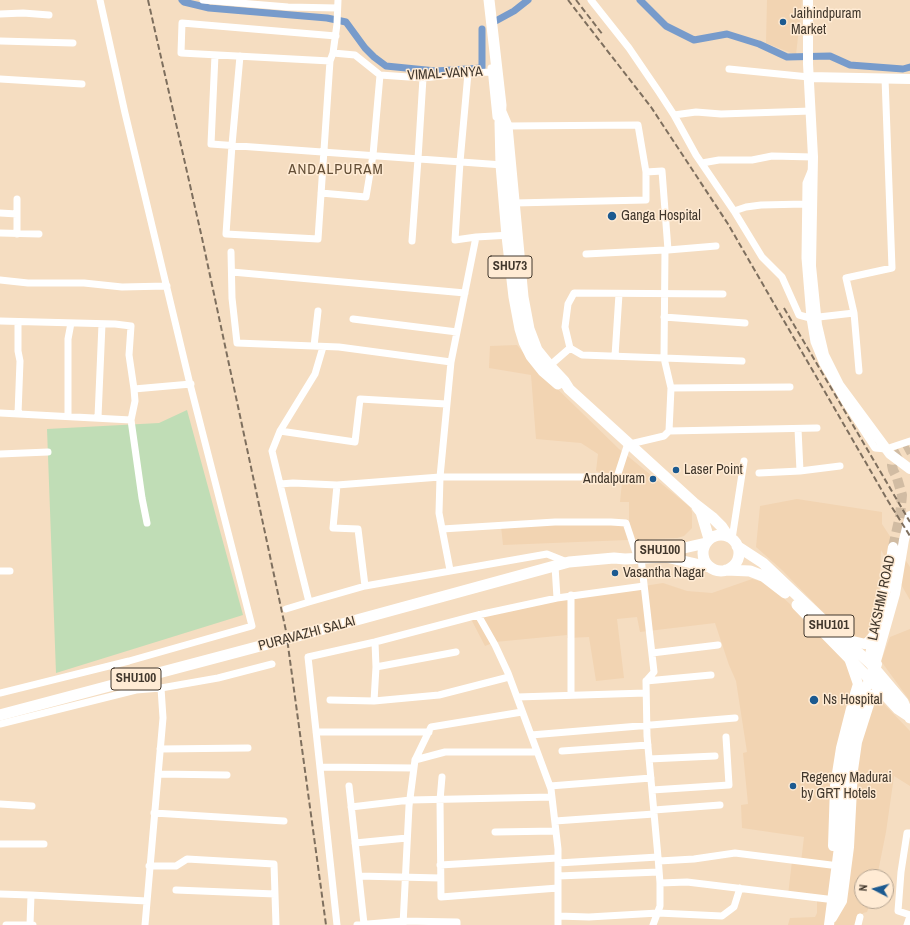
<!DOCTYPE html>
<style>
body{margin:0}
#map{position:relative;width:910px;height:925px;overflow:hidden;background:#f5ddc1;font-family:"Archivo Narrow",sans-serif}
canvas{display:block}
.north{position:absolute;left:854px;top:869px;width:40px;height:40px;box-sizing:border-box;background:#ffebd4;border:1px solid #b3a391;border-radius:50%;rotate:276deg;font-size:11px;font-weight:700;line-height:16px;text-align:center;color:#41372c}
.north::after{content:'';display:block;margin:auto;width:14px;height:18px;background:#1c5a90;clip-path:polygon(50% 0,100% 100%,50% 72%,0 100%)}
</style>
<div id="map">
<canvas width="910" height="925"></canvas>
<div class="north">N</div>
</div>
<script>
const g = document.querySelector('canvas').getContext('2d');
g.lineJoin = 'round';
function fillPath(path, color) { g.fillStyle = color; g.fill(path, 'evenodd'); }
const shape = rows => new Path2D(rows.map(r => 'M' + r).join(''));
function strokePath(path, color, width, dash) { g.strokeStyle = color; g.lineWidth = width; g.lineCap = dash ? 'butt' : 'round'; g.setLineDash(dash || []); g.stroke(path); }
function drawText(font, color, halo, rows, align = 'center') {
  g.font = font + ' "Archivo Narrow",sans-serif'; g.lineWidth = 3; g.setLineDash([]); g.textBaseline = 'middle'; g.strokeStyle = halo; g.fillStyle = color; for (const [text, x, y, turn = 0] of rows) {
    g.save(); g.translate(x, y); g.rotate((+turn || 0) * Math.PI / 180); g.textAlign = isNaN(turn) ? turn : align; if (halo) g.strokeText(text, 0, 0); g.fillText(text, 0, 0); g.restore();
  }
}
const built = shape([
 [767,0,802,0,796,55,766,43],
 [517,345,537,369,619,449,690,507,692,512,692,528,684,536,677,538,503,545,501,526,629,522,629,502,620,502,622,482,596,471,598,454,581,443,536,439,531,375,489,368,490,346],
 [797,499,882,512,882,524,910,567,910,600,881,550,879,596,867,637,862,642,849,639,782,570,756,547,760,506],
 [752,579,767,583,803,616,850,665,856,675,910,731,910,786,894,776,886,832,877,877,862,877,862,901,871,901,867,912,863,913,858,925,788,925,790,918,815,917,817,913,817,899,788,895,792,861,801,862,804,837,742,828,741,805,748,804,743,753,747,752,736,681,729,665,715,623,640,632,637,617,617,619,624,678,596,681,589,637,567,638,567,635,495,642,485,646,472,621,467,619,531,604,663,583,687,591,712,593],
 [910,629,910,701,881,661,890,637]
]);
const green = shape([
 [187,410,243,615,56,673,47,429,159,423]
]);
const canal = shape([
 [182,0,184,2,209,8,327,18,346,22,365,48,374,57,386,66,436,71,482,68,482,29],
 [640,0,666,26,694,40,727,34,759,44,787,57,830,56,850,65,903,69,910,67],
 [492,23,514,11,528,0]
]);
const secondaryTunnel = shape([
 [893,547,900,516,902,495,897,478,893,470,892,465,893,460,897,455,910,448]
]);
const street = shape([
 [203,0,288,7,337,8],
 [591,0,629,48,659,92,674,115,696,155,734,211,762,257,782,277,799,315,810,318,854,313],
 [0,14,23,13,49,15],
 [0,41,73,43],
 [333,53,355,55,380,75,423,78,468,73,492,72],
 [215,55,211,144,503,165],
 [240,56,232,145,226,234,318,239,330,61,333,53,337,24,338,0],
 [330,61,181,53,182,23,336,36],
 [491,68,496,117],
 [729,69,809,77],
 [468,73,460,162,455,240,476,237,511,235],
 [0,79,82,84],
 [674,115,696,112,721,114,811,111],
 [507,126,638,125,646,172,662,171,668,250],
 [702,163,719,160,752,160,772,156,813,157],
 [811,171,806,183,805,258,810,318,814,342,823,364,845,402,875,448,886,449,910,441],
 [321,193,366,197,373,155,380,75],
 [17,199,17,234],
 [514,203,646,200,646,172],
 [734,211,746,207,761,205,805,204],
 [0,213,17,214],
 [0,233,39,234],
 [412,241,418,159,423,78],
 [668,250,716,246],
 [231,252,232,298,237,343,339,347,451,362],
 [586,254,665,250],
 [232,272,465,293],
 [0,280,28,283,84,283,122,287,167,286],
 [664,317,745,323],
 [353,319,457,332],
 [0,321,115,324,131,326,129,355,134,389,135,401,131,420],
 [18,322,18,351,20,361,18,414],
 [314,346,318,311],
 [570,348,565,327,568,304,574,293,723,294],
 [615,356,619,294],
 [547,368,570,348,582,355,664,358,665,250,668,250],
 [859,371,854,313,846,278,892,268,885,78],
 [671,388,664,358,742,361],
 [134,389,191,384],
 [0,413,131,420,142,498,147,523],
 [68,416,68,339,71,323],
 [98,417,102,324],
 [798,429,800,471,840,466],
 [280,431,355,442,360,399,446,404],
 [669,431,671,388,790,387],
 [630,444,664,436,669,431,817,428],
 [0,454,48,452],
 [759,473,800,471],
 [280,484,272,451,280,431,315,374,323,347],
 [337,485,333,528,358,529,365,586,547,554,567,562],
 [442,529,555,522,611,522,626,523,636,553],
 [732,539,744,461],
 [555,566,557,598],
 [450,570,439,513,440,477,451,362,476,237],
 [0,571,10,571],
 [365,586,309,602,299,562,280,484,293,483,337,485,440,477,617,477,628,443],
 [571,595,571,695],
 [286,609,309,602],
 [478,615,495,645,508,673,551,789,558,849,558,925],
 [652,653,718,645],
 [376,667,456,652],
 [646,681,711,675],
 [161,688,218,678,272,664],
 [0,693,129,661,252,626,189,380,125,113,100,0],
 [517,697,646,693],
 [330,700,374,701,439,695,509,677],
 [374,701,376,667,375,642],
 [0,724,136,690,161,688,163,718,145,925],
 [316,732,429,732],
 [531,735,735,718],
 [160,749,248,748],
 [562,751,648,745],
 [649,759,715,756],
 [415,760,445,752,537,752],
 [320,767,414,768],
 [158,774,227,775],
 [442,777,440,800,441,897,558,888],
 [349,786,364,924],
 [550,786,651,778],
 [652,790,729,785,726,737],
 [0,804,32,806],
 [351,807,410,800,552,797],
 [654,810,720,805],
 [154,813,284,821],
 [555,821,654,814],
 [495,832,556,831],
 [910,833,907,833,901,872,898,911,910,915],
 [355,843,407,838],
 [0,844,44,844],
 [658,857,660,883,687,882,827,899],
 [659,861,694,859,735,853,831,865],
 [558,863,658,857,647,736,646,681,654,672,641,558],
 [440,865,558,858],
 [149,866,176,866,187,859,274,864,276,925],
 [359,876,440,878],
 [558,876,659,872],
 [176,890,275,894],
 [0,894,31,895],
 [558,916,589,917,658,913,722,916,734,907,740,888],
 [6,925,33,925],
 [30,925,31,895,147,901],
 [337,925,308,657,375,642,478,615,557,598,644,586],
 [357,925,403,921,457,922,457,925],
 [403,925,409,806,415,760,431,727,522,712],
 [653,925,660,906,660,883],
 [858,925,860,917],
 [907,925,910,916]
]);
const secondary = shape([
 [808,0,808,64,813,157,811,266,817,325,824,355,839,385,890,454,910,469],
 [809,77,910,79],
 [843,639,865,644,868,642,874,635],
 [876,667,877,664,870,655,874,635,887,584,893,547],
 [833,846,835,786,841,748,854,697,858,684,849,658],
 [832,918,842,901,849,847,853,770,857,742,872,695,878,693,885,695],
 [829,925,843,816,848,748,865,691,876,661,895,594,904,540,910,516]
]);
const primary = shape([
 [489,0,501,105,500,123,501,165,507,236,514,297,520,329,524,342,531,356,543,371,558,384],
 [501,112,507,126,523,297,529,329,537,350,550,366,564,381,569,389,694,503,712,517,722,527,728,536],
 [697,507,701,512,709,539],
 '703 553a18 18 0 1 1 36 0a18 18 0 1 1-36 0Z',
 [737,546,763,563,843,639,870,663,903,702,910,718],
 [656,551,684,548,706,543],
 [726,570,750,571,763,576,785,593],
 [797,605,885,695,898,709,910,717],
 [0,715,298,636,569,562,614,558,625,559,666,557,709,567]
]);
const rail = shape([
 [148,0,202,238,286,631,326,925],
 [568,0,651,107,728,224,888,501,910,536],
 [576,0,603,35],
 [784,308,910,522]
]);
const markers = [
 [783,22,4,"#1c5a90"],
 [612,216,5,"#1c5a90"],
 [676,470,4,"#1c5a90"],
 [653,479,4,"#1c5a90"],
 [615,573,4,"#1c5a90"],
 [814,700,5,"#1c5a90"],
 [793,786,4,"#1c5a90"]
];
const shields = [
 [510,267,44],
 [660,551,50],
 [829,626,50],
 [136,679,50]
];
const shieldNames = [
 ["SHU73",510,267],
 ["SHU100",660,551],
 ["SHU101",829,626],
 ["SHU100",136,679]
];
const poiNames = [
 ["Jaihindpuram",791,14],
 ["Market",791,30],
 ["Ganga Hospital",621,216],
 ["Laser Point",684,470],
 ["Andalpuram",645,479,"right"],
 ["Vasantha Nagar",623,573],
 ["Ns Hospital",823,700],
 ["Regency Madurai",801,778],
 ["by GRT Hotels",801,794]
];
const streetNames = [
 ["VIMAL-VANYA",445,74,-3],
 ["LAKSHMI ROAD",882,598,-78],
 ["PURAVAZHI SALAI",307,634,-15]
];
const neighbourhoodNames = [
 ["ANDALPURAM",336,170]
];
fillPath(built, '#f2d4b2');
fillPath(green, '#c0ddb6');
strokePath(canal, '#779bcb', 7);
strokePath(secondaryTunnel, '#d1bca3', 10, [10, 5]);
strokePath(street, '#fff', 7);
strokePath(secondary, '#fff', 10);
strokePath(primary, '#fff', 11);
strokePath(rail, '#7e6f5e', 2, [6, 3]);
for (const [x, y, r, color] of markers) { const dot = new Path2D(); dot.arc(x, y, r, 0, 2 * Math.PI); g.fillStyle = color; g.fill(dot); strokePath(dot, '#ffebd4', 1.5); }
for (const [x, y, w] of shields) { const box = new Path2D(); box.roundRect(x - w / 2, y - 11, w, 22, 3); g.fillStyle = '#ffebd4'; g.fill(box); strokePath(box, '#41372c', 1); }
drawText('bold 13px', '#41372c', null, shieldNames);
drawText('14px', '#41372c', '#ffebd4', poiNames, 'left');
drawText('14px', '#41372c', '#ffebd4', streetNames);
g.letterSpacing = '1px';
drawText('15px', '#644f37', '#ffebd4', neighbourhoodNames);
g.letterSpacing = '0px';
</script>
